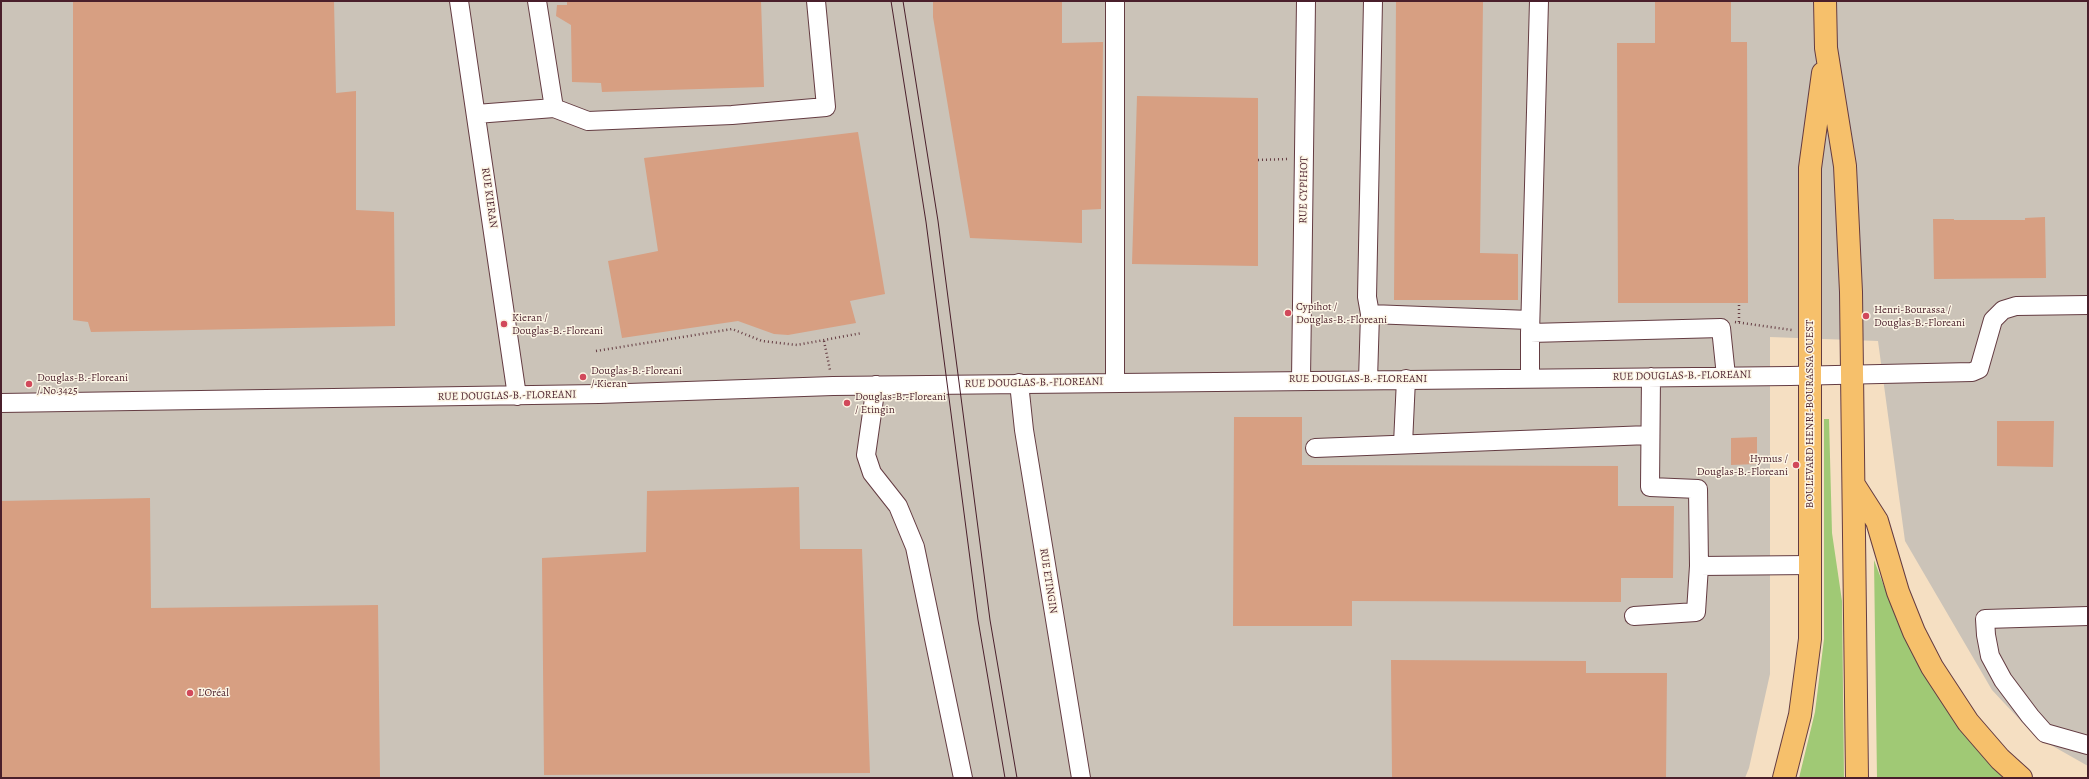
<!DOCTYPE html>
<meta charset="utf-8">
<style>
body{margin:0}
#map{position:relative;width:2089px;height:779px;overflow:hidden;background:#f5dfc2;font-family:Alegreya,serif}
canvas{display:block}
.frame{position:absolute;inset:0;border:2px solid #4a1f2b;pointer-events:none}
</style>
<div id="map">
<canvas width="2089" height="779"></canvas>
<div class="frame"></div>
</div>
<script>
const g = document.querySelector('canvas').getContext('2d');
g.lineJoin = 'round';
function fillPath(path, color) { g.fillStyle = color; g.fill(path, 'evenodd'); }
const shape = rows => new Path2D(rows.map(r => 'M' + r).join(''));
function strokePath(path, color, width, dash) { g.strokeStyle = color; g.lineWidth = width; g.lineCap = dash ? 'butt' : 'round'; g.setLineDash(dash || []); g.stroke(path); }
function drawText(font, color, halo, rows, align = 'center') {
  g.font = font + ' Alegreya,serif'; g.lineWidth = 3; g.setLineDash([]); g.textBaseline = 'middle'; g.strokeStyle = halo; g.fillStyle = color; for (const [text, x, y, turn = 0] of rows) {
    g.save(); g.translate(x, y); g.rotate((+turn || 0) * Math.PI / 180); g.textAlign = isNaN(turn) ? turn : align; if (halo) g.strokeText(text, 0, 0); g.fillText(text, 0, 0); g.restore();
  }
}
const industrial = shape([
 [1,1,2088,1,2088,766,2035,736,1992,690,1905,541,1878,341,1770,337,1770,674,1749,768,1745,778,1,778]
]);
const green = shape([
 [1824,419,1829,419,1832,533,1842,601,1844,778,1799,778,1815,712,1824,639],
 [1874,560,1898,623,1914,655,1960,727,2003,778,1877,778]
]);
const building = shape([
 [73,1,334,1,336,93,356,91,356,210,394,212,395,326,91,332,88,322,73,320],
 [567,1,761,1,764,87,602,92,601,83,572,82,571,25,556,16,557,5,567,5],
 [933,1,1062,1,1062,43,1103,42,1101,209,1082,210,1082,243,970,238,933,17],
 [1396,1,1483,1,1480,253,1518,254,1518,300,1394,300],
 [1655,1,1731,1,1731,42,1747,42,1748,303,1618,303,1617,43,1655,43],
 [1137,96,1258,98,1258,266,1132,264],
 [858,132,885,294,850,301,856,323,788,335,774,334,738,321,622,338,608,261,658,251,644,158],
 [2045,217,2046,278,1934,279,1933,219,1954,219,1954,220,2025,220,2025,218],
 [1234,417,1302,417,1302,465,1618,466,1618,506,1674,506,1673,578,1621,578,1621,602,1352,601,1352,626,1233,626],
 [1997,421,2054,421,2053,467,1997,466],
 [1757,437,1757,464,1731,465,1731,438],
 [799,487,800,549,862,549,870,773,544,775,542,558,646,552,647,491],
 [150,498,151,608,378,605,380,778,1,778,1,501],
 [1391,660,1586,661,1586,673,1667,673,1666,778,1392,778]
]);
const path = shape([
 [1258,160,1288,159],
 [1735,322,1792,330],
 [1739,322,1739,302],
 [824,341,830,370],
 [596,351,732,329,762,341,797,345,862,333]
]);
const minor = shape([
 [459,1,517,396],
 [537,1,554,108],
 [476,114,554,108,588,121,732,115,826,107,816,1],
 [1370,314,1367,297,1373,1],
 [1530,333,1539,1],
 [1651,377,1650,487,1698,489,1699,566],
 [1530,378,1530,333,1721,328,1726,376],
 [1301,379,1306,1],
 [1368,380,1370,314,1530,320],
 [1115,382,1115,1],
 [1019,383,1024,430,1081,778],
 [876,385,866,455,872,473,898,506,915,547,963,778],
 [1,403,599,394,833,386,1790,376,1972,372,1979,369,1993,320,2003,310,2016,306,2088,305],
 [1403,444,1406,379],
 [1315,448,1649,435],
 [1634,616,1696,612,1699,566,1811,565],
 [2088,616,1985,619,1986,635,1990,656,2003,680,2030,716,2045,733,2088,745]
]);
const major = shape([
 [1825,1,1826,48,1845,166,1851,292,1857,778],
 [1854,485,1877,521,1898,592,1914,632,1932,667,1968,722,2000,759,2021,778],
 [1784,778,1800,715,1810,639,1810,168,1823,73]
]);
const tram = shape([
 [891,1,926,222,978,620,1005,778],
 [903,1,938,221,990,620,1017,778]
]);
const markers = [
 [1288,313,4,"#d1495b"],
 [1866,316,4,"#d1495b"],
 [504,324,4,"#d1495b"],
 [583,377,4,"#d1495b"],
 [29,384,4,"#d1495b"],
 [847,403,4,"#d1495b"],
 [1796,465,4,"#d1495b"],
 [190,693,4,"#d1495b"]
];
const streetNames = [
 ["RUE CYPIHOT",1304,190,-89],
 ["RUE KIERAN",489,198,82],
 ["RUE DOUGLAS-B.-FLOREANI",1682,376,-1],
 ["RUE DOUGLAS-B.-FLOREANI",1358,379],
 ["RUE DOUGLAS-B.-FLOREANI",1034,383,-1],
 ["RUE DOUGLAS-B.-FLOREANI",507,396,-1],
 ["BOULEVARD HENRI-BOURASSA OUEST",1810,414,-90],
 ["RUE ETINGIN",1048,581,81]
];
const poiNames = [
 ["Cypihot /",1296,307],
 ["Douglas-B.-Floreani",1296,320],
 ["Henri-Bourassa /",1874,310],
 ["Douglas-B.-Floreani",1874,323],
 ["Kieran /",512,318],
 ["Douglas-B.-Floreani",512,331],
 ["Douglas-B.-Floreani",591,371],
 ["/ Kieran",591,384],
 ["Douglas-B.-Floreani",37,378],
 ["/ No 3425",37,391],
 ["Douglas-B.-Floreani",855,397],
 ["/ Etingin",855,410],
 ["Hymus /",1788,459,"right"],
 ["Douglas-B.-Floreani",1788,472,"right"],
 ["L'Oréal",198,693]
];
fillPath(industrial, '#cbc3b8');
fillPath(green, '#a0c975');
fillPath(building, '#d79f82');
strokePath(minor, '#643c42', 20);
strokePath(major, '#643c42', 24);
strokePath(path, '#643c42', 2.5, [1, 3]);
strokePath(minor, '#fff', 18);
strokePath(major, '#f6c06b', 22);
strokePath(tram, '#4a1f2b', 1);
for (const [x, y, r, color] of markers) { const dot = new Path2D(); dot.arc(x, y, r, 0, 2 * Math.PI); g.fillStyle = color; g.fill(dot); strokePath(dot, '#fcf5e5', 1.5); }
drawText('11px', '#4a1f2b', '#fcf5e5', streetNames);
drawText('11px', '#4a1f2b', '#fcf5e5', poiNames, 'left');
</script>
